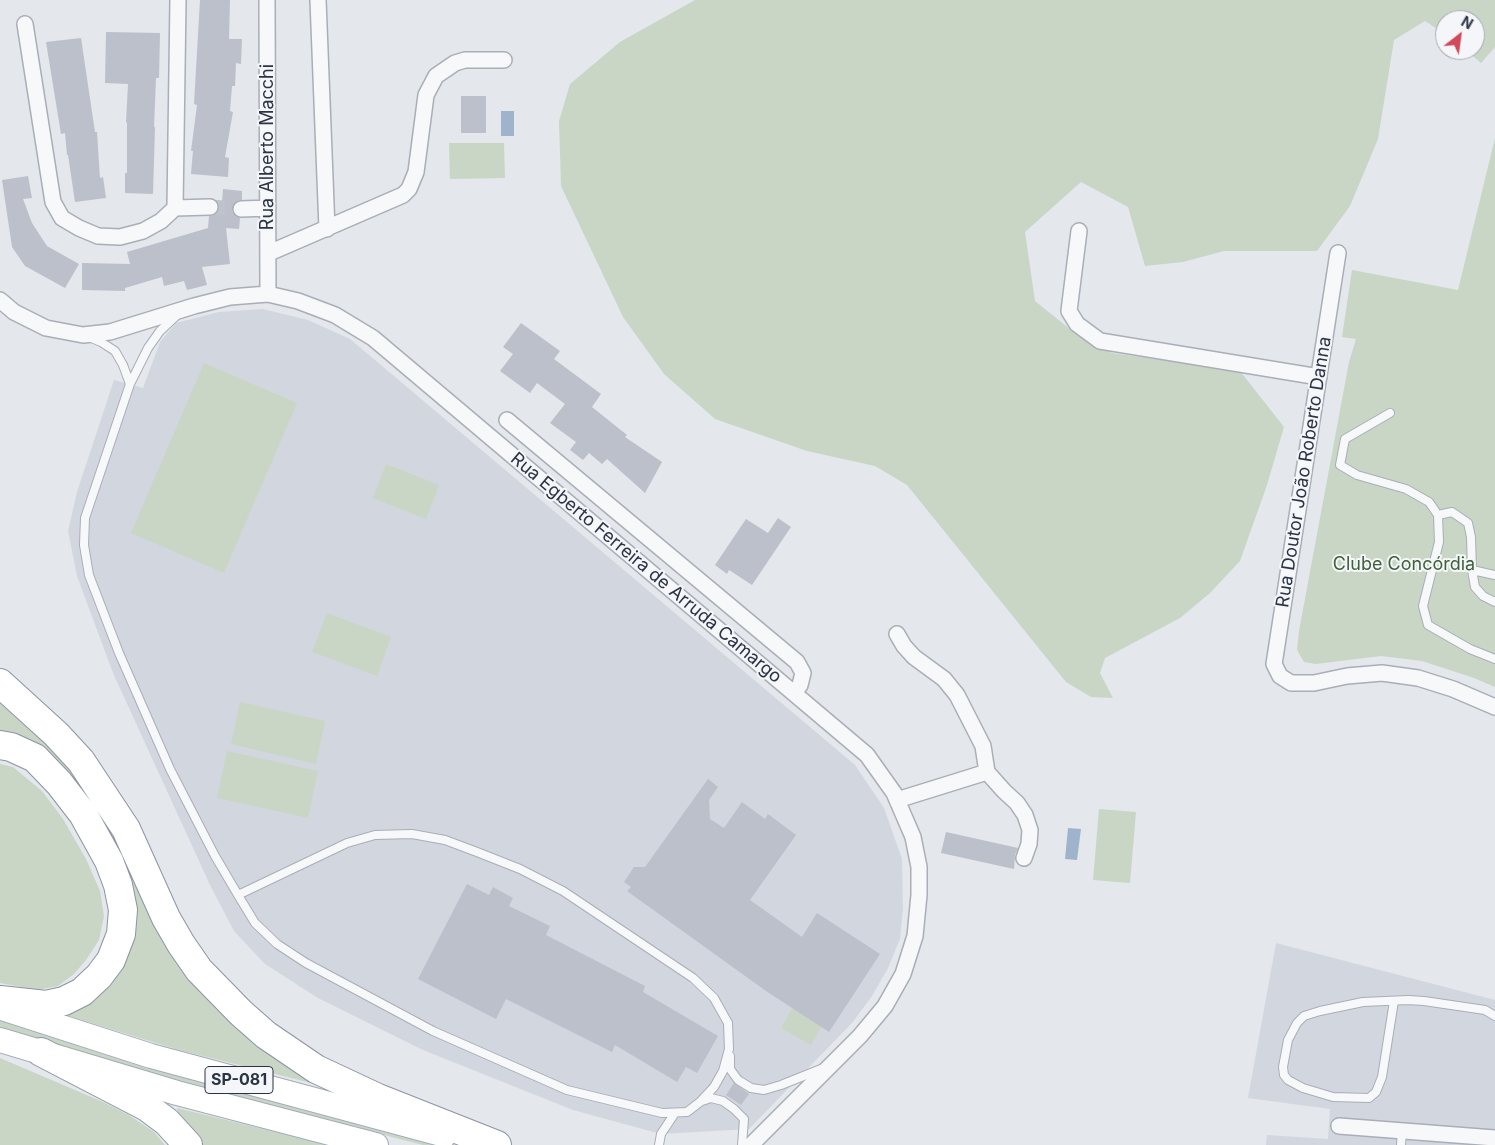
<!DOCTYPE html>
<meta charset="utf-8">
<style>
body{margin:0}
#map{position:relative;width:1495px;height:1145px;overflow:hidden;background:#e4e7ec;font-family:Inter,sans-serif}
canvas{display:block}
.north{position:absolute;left:1435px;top:10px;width:50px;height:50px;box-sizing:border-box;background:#f4f6f9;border:1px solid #a4a8b1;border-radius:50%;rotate:30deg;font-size:14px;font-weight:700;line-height:20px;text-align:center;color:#2b3445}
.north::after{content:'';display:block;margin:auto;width:18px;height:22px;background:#d1495b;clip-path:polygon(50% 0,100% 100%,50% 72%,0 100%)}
</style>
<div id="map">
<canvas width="1495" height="1145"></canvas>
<div class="north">N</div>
</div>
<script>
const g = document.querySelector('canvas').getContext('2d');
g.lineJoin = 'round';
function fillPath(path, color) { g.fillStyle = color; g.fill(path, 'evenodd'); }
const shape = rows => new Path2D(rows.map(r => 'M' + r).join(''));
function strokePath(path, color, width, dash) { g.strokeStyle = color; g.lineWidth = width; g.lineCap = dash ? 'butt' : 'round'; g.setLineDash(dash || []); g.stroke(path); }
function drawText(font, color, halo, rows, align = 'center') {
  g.font = font + ' Inter,sans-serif'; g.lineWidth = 4; g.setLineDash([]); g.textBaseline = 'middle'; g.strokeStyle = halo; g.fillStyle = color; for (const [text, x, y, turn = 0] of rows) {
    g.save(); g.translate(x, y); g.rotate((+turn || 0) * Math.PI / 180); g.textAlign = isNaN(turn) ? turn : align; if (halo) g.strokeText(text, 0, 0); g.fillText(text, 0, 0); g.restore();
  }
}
const built = shape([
 [263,309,308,320,350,339,855,765,884,808,902,859,903,908,900,939,888,968,872,996,852,1023,749,1129,661,1134,573,1110,423,1050,318,998,265,964,234,931,210,885,113,673,77,576,68,531,77,492,114,380,143,388,160,342,176,323,219,312],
 [1276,943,1495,1000,1495,1145,1266,1145,1267,1135,1328,1139,1330,1109,1248,1098]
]);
const green = shape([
 [695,0,1495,0,1495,47,1481,63,1466,50,1475,50,1475,20,1445,20,1445,34,1425,21,1394,40,1378,139,1350,206,1317,251,1224,251,1183,262,1145,266,1128,207,1081,182,1025,232,1035,301,1071,330,1112,353,1240,371,1284,427,1267,485,1240,561,1210,593,1180,618,1105,658,1100,673,1113,698,1091,697,1066,682,907,485,875,466,807,451,715,419,664,374,623,317,561,186,559,121,570,84,620,42],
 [1495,138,1495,687,1474,678,1422,661,1381,656,1316,664,1304,662,1297,650,1299,631,1349,362,1356,339,1342,337,1352,270,1458,290],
 [449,143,504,143,505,178,450,179],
 [204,363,297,403,224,573,131,533],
 [386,464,439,485,426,519,373,498],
 [327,613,391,637,377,676,312,652],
 [0,695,45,736,106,813,166,935,319,1085,179,1050,55,1012,95,995,126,870,0,733],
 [240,702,325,721,316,764,231,744],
 [227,751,318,771,308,818,217,798],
 [0,764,13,767,42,791,63,819,86,859,100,891,104,916,99,940,86,960,74,974,58,986,37,990,0,983],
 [1099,809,1136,812,1130,883,1093,880],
 [828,944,859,961,811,1045,781,1028],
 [0,1020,149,1065,449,1145,423,1145,147,1074,0,1029],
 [0,1058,103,1102,129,1115,154,1132,165,1145,0,1145],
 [177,1108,329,1145,201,1145,179,1117]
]);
const water = shape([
 [501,111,514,111,514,136,501,136],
 [1068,828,1081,829,1077,860,1065,859]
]);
const building = shape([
 [200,0,230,0,229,39,242,39,241,64,236,63,235,86,232,86,230,111,233,112,225,157,229,158,228,177,191,174,193,151,191,151,197,105,194,104],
 [106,32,160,33,159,78,156,78,154,127,155,127,153,194,125,193,125,173,127,173,127,123,126,122,128,84,105,83],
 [81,38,95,132,97,132,100,178,103,177,106,198,75,202,68,155,67,155,65,133,61,134,46,42],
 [461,96,486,96,486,133,461,133],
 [28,176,32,198,23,199,32,223,47,246,79,264,65,288,25,266,12,247,2,180],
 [223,189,242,191,242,200,236,201,232,209,233,214,240,218,239,229,226,228,230,264,202,267,207,285,187,290,184,281,164,286,162,277,125,288,125,291,82,290,82,263,130,264,127,252,208,228,209,216,214,215,218,212,219,207,218,202,222,202],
 [521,323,560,351,554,359,601,394,592,407,627,435,625,437,662,462,645,493,607,459,602,464,589,453,583,460,570,450,576,442,550,423,565,404,537,383,530,393,500,371,513,354,503,347],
 [778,518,791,527,752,585,729,570,727,574,715,565,746,519,768,533],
 [708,779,718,787,709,800,710,819,724,828,742,802,765,819,768,814,796,835,750,900,802,937,817,913,880,954,829,1032,766,991,627,891,631,887,624,882,634,867,645,867],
 [946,832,1018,848,1015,855,1014,869,941,853],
 [467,884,489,895,493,887,513,898,509,906,550,926,546,935,645,986,643,992,718,1036,697,1073,686,1067,677,1082,615,1045,612,1052,506,999,496,1019,418,979],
 [734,1083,749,1094,741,1105,726,1095]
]);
const streetTunnel = shape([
 [210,207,241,209]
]);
const lane = shape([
 [89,337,101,342,115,351,123,365,130,384,148,348,160,331,177,315],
 [130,384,85,518,84,545,89,575,119,653,170,769,215,856,238,895,255,923,277,944,306,963,433,1031,567,1090,662,1113,687,1112,700,1102,714,1087,723,1071,729,1049,728,1023,714,998,693,978,563,891,520,869,477,852,445,840,412,834,375,835,347,843,238,895],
 [1390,413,1345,439,1340,465,1357,475,1406,489,1429,502,1438,515,1439,542,1423,606,1428,625,1470,649,1495,659],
 [1438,515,1452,512,1468,523,1471,537,1472,570,1475,587,1483,596,1495,602],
 [1472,570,1495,575],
 [1394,1001,1382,1077,1376,1092,1369,1098,1333,1097,1303,1088,1288,1080,1284,1075,1283,1067,1288,1040,1297,1023,1304,1016,1320,1011,1363,1002,1408,1000,1424,1001,1485,1010,1495,1016],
 [730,1056,730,1069,738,1080,751,1088,764,1090,781,1085,821,1069],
 [702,1101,711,1098,723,1101,734,1109,744,1119,742,1145],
 [659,1145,661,1134,675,1113],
 [1401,1145,1402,1130]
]);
const street = shape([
 [267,0,268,294],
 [318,0,327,229],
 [25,24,53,202,62,218,79,228,98,236,120,237,143,231,161,221,175,208,210,207],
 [175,208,178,0],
 [241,209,268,208],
 [1079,231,1069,311,1077,324,1100,341,1319,377],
 [269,253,403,195,409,189,416,172,426,95,436,76,455,63,465,60,504,60],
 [1338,253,1274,664,1280,676,1291,683,1314,683,1347,676,1382,673,1418,678,1453,689,1495,707],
 [0,300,14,312,46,328,83,335,110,332,194,306,230,297,268,294,298,301,335,315,373,338,867,755,894,793,913,837,919,867,919,895,915,936,903,974,885,1006,860,1036,751,1145],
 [507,420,797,662,803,673,800,685,794,693],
 [897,634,904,646,914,657,944,679,957,695,983,746,987,772,1004,791,1017,803,1025,815,1030,830,1029,844,1024,858],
 [897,800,987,772],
 [1339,1126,1495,1138]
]);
const primary = shape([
 [2,1008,151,1056,445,1135],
 [0,1040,177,1093,376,1145]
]);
const highway = shape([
 [0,683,56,734,81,761,126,829,166,918,181,944,199,970,241,1013,266,1035,316,1069,378,1098,497,1145],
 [0,745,11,747,35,758,59,783,83,814,109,861,118,885,123,910,121,934,111,960,99,976,82,992,64,1001,46,1005,0,1000],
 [41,1052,147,1107,167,1122,188,1145]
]);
const shields = [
 [239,1080,68]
];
const shieldNames = [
 ["SP-081",239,1080]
];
const streetNames = [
 ["Rua Alberto Macchi",268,147,-90],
 ["Rua Doutor João Roberto Danna",1304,472,-81],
 ["Rua Egberto Ferreira de Arruda Camargo",646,568,40]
];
const parkNames = [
 ["Clube Concórdia",1404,565]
];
fillPath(built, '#d2d6de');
fillPath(green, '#c9d6c5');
fillPath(water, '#9fb4cc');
fillPath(building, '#bbc0ca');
strokePath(streetTunnel, '#bfc3cb', 15, [15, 8]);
strokePath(lane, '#a9aeb7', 10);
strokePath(street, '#a9aeb7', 18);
strokePath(primary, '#a3abb8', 26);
strokePath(highway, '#8b94a3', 30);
strokePath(lane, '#f7f8fa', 8);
strokePath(street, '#f7f8fa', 15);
strokePath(primary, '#fff', 24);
strokePath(highway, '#fff', 28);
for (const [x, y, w] of shields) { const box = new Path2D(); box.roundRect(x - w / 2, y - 13.5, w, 27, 4); g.fillStyle = '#f4f6f9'; g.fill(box); strokePath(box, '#2b3445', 1); }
drawText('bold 16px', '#2b3445', null, shieldNames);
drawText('18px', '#2b3445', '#f4f6f9', streetNames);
drawText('18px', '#3f6138', '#f4f6f9', parkNames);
</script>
